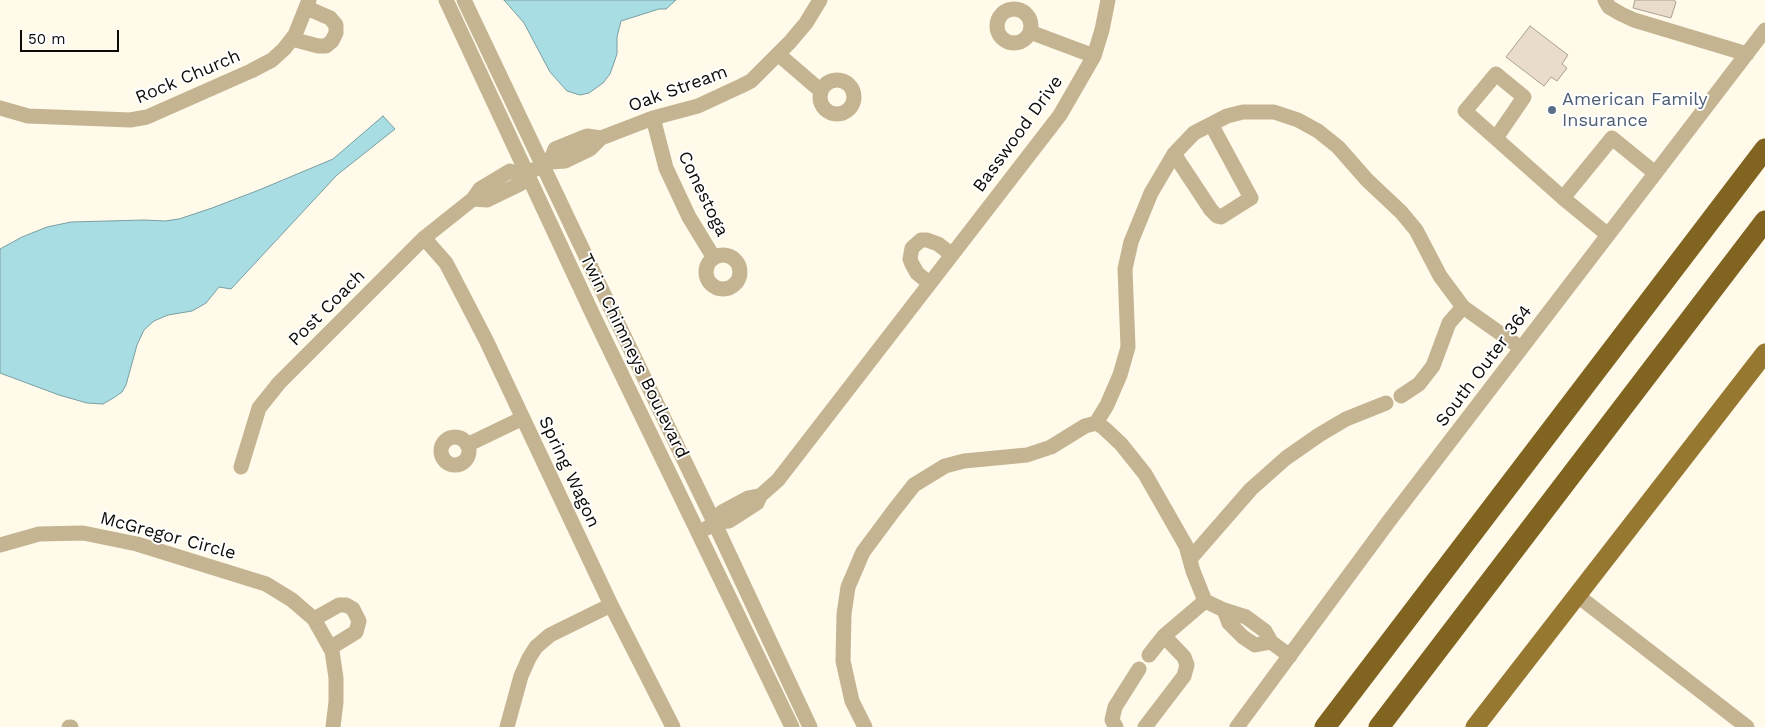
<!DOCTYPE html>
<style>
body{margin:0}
#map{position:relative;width:1765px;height:727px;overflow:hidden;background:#fffaea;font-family:"Work Sans",sans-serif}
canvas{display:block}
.scale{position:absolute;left:20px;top:30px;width:99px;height:22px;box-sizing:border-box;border:2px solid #0d0b06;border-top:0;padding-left:6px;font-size:15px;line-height:18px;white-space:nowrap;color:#0d0b06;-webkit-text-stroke:4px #fff;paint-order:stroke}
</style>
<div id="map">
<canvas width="1765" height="727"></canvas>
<div class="scale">50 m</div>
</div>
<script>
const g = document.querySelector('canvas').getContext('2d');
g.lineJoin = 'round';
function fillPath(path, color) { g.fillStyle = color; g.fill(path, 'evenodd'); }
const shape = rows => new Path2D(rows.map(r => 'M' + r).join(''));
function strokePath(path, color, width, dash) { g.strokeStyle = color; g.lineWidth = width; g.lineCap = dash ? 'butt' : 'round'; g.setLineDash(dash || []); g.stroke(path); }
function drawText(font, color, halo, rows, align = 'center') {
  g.font = font + ' "Work Sans",sans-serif'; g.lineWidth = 4; g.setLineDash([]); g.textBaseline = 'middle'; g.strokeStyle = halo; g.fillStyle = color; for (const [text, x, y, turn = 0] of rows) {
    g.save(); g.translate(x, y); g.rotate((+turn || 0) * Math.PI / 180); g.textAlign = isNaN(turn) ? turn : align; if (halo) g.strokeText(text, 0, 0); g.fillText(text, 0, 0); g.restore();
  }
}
const water = shape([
 [504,0,676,0,666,9,659,9,621,21,617,37,617,54,610,74,603,83,589,93,580,95,567,91,550,72,524,23,504,0],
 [383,116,395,129,337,175,231,289,219,287,206,303,201,306,192,311,168,315,154,321,144,330,137,345,126,385,122,392,115,397,103,404,87,403,59,395,0,373,0,249,22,237,47,227,71,222,144,220,165,221,179,219,212,208,259,190,333,159,383,116]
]);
const building = shape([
 [1635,0,1674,0,1676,2,1671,18,1633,8,1635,0],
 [1530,26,1568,55,1562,64,1567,68,1557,81,1551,77,1544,86,1506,57,1530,26]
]);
const minor = shape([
 [446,0,593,315,792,727],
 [464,0,610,307,715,524,810,727],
 [1605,0,1609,7,1621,14,1634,20,1747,54],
 '997 26a17 17 0 1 1 34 0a17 17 0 1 1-34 0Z',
 [1030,32,1094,56],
 [292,39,318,46,326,46,332,41,336,33,336,25,330,18,307,8],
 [778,54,821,91],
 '820 97a17 17 0 1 1 34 0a17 17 0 1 1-34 0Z',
 [0,108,28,116,130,120,147,117,251,71,272,60,284,49,295,35,309,0],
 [653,118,666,168,689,217,714,258],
 [1496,138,1524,97,1496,74,1465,111,1563,198,1608,235],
 [1174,154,1211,210,1217,216,1221,217,1251,198,1211,124],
 [550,162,555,149,587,136,601,138],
 [1563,198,1612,138,1655,173],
 [473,199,487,200,520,184,521,176],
 [424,238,446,263,486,340,611,605,673,727],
 '706 272a17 17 0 1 1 34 0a17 17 0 1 1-34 0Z',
 [929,283,917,273,912,264,910,259,912,248,921,240,927,240,938,244,951,254],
 [1401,396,1419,384,1433,366,1449,323,1463,307],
 [1096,423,1107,405,1120,375,1128,347,1125,269,1131,242,1151,193,1174,154,1194,133,1227,116,1243,112,1274,112,1298,120,1318,131,1338,147,1367,180,1401,212,1416,230,1440,276,1463,307,1521,348],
 '441 451a14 14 0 1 1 28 0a14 14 0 1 1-28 0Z',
 [467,445,523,418],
 [241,467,259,408,279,383,424,238,473,199,480,189,510,171,521,176,550,162,565,161,590,149,601,138,653,118,698,106,741,86,751,81,790,42,806,23,820,0],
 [719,522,722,512,748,498,758,496],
 [707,528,719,522,729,521,757,503,760,496,778,480,1060,115,1094,56,1102,30,1108,0],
 [0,545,39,534,83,533,137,544,266,584,292,600,314,619,332,651,336,678,336,702,333,727],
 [1190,559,1251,489,1286,458,1319,435,1346,419,1386,403],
 [1578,596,1747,727],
 [1224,610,1229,623,1243,637,1255,645,1271,642],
 [314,619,339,605,346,605,353,609,359,621,356,632,330,648],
 [1149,655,1164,636,1205,601],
 [69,727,71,727],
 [507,727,521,676,529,658,536,647,550,635,611,605],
 [865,727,852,701,843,661,844,614,848,587,863,552,895,509,914,485,945,466,964,461,1027,455,1051,447,1085,426,1096,423,1104,428,1121,444,1145,474,1186,546,1193,571,1205,601,1224,610,1246,617,1265,631,1271,642,1290,656],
 [1116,727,1112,720,1115,707,1139,669],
 [1145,727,1184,676,1187,665,1184,657,1164,636],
 [1237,727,1389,521,1765,30]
]);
const major = shape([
 [1475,727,1765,353]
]);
const highway = shape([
 [1325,727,1765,149],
 [1379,727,1765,221]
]);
const markers = [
 [1552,110,5,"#5c6f8a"]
];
const streetNames = [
 ["Rock Church",188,77,-23],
 ["Oak Stream",678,89,-20],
 ["Basswood Drive",1018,134,-54],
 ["Conestoga",703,194,64],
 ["Post Coach",327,308,-45],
 ["Twin Chimneys Boulevard",634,356,64],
 ["South Outer 364",1484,366,-53],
 ["Spring Wagon",569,472,65],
 ["McGregor Circle",168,536,15]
];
const serviceNames = [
 ["American Family",1562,100],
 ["Insurance",1562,121]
];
fillPath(water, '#a9dde4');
strokePath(water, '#7a9ea1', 1);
fillPath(building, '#e9dccb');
strokePath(building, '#ab9f8f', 1);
strokePath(minor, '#c4b491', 15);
strokePath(major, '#977831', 19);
strokePath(highway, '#806420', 21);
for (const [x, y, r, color] of markers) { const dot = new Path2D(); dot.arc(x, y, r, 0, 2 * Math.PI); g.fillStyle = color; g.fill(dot); strokePath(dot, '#fff', 2); }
drawText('18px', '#0d0b06', '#fff', streetNames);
drawText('18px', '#4e5e75', '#fff', serviceNames, 'left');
</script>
